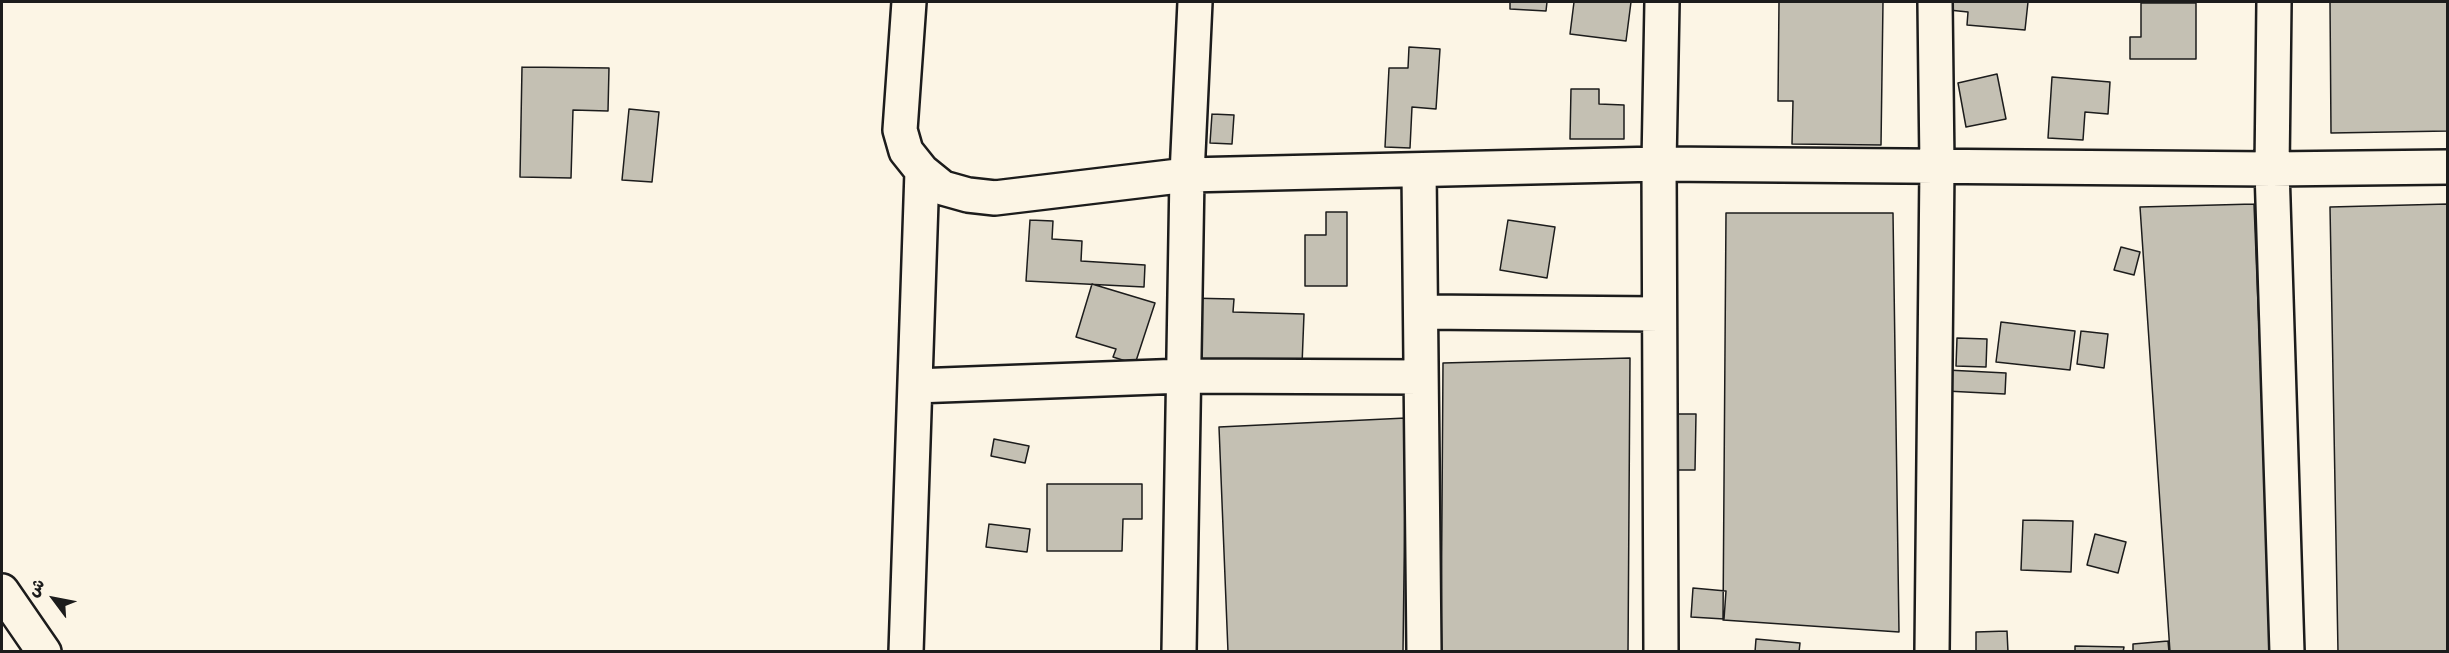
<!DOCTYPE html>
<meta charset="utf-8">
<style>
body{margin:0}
#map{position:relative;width:2449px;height:653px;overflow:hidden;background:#fcf5e5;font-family:"Gochi Hand","Playpen Sans Arabic",sans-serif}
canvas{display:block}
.frame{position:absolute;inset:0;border:3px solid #1c1c1c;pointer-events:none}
.north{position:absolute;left:24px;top:569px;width:60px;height:60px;-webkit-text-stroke:4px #fcf5e5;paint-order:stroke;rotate:302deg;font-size:16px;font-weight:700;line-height:24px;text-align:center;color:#1c1c1c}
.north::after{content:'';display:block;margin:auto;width:21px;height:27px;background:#1c1c1c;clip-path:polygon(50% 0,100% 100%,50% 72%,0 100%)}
</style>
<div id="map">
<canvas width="2449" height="653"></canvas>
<div class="frame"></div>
<div class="north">ش</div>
</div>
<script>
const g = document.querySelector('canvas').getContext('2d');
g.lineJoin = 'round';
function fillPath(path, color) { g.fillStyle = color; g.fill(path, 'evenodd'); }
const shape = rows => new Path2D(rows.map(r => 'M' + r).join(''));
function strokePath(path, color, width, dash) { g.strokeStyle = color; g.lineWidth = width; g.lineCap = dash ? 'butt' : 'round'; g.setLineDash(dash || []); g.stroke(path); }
const building = shape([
 [1510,2,1547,2,1546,11,1510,9,1510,2],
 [1574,2,1631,2,1626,41,1570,34,1574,2],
 [1779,2,1883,2,1881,145,1792,144,1793,101,1778,101,1779,2],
 [1950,2,2028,2,2025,30,1967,25,1968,12,1949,10,1950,2],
 [2330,2,2448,2,2448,131,2331,133,2330,2],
 [2141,3,2196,3,2196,59,2130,59,2130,37,2141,37,2141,3],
 [1409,47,1440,49,1436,109,1412,107,1410,148,1385,147,1389,68,1408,68,1409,47],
 [522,67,609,68,608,111,573,110,571,178,520,177,522,67],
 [1997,74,2006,119,1966,127,1958,83,1997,74],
 [2052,77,2110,82,2108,114,2085,112,2083,140,2048,138,2052,77],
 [1571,89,1599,89,1599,104,1624,105,1624,139,1570,139,1571,89],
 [629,109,659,112,652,182,622,180,629,109],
 [1212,114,1234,115,1232,144,1210,143,1212,114],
 [2254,204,2272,652,2170,652,2140,207,2254,204],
 [2448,204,2448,652,2338,652,2330,207,2448,204],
 [1326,212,1347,212,1347,286,1305,286,1305,235,1326,235,1326,212],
 [1726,213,1893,213,1899,632,1723,620,1726,213],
 [1030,220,1053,221,1052,239,1082,241,1081,261,1145,265,1144,287,1026,281,1030,220],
 [1508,220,1555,227,1547,278,1500,270,1508,220],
 [2121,247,2140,252,2134,275,2114,270,2121,247],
 [1092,284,1155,303,1135,364,1113,357,1116,349,1076,337,1092,284],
 [1187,298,1234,299,1233,312,1304,314,1302,365,1185,362,1187,298],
 [2001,322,2075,331,2070,370,1996,362,2001,322],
 [2081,331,2108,334,2104,368,2077,364,2081,331],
 [1957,338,1987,339,1986,367,1956,366,1957,338],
 [1630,358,1628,652,1441,652,1443,363,1630,358],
 [1947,370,2006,373,2005,394,1946,391,1947,370],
 [1662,414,1696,414,1695,470,1661,470,1662,414],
 [1406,418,1403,652,1228,652,1219,427,1406,418],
 [994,439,1029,446,1025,463,991,456,994,439],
 [1047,484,1142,484,1142,519,1123,519,1122,551,1047,551,1047,484],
 [2023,520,2073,521,2071,572,2021,570,2023,520],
 [989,524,1030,529,1027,552,986,547,989,524],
 [2095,534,2126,542,2118,573,2087,565,2095,534],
 [1693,588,1726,591,1724,619,1691,617,1693,588],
 [2007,631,2008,652,1976,652,1976,632,2007,631],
 [1756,639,1800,643,1799,652,1755,652,1756,639],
 [2168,641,2169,652,2133,652,2133,644,2168,641],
 [2075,646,2124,647,2123,652,2075,652,2075,646]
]);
const minor = shape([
 [909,2,900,130,906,151,922,171,943,188,968,195,995,198,1187,175,1659,164,2272,169,2448,167],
 [2274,2,2272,169,2287,652],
 [1419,170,1424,652],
 [1421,312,1659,314],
 [915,386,1184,376,1421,377],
 [2,591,44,652],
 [906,652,922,171],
 [1179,652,1187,175,1195,2],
 [1661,652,1659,164,1662,2],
 [1932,652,1937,166,1935,2]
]);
fillPath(building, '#c4c0b3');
strokePath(building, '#1c1c1c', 1.5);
strokePath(minor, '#1c1c1c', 38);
strokePath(minor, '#fcf5e5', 33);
</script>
